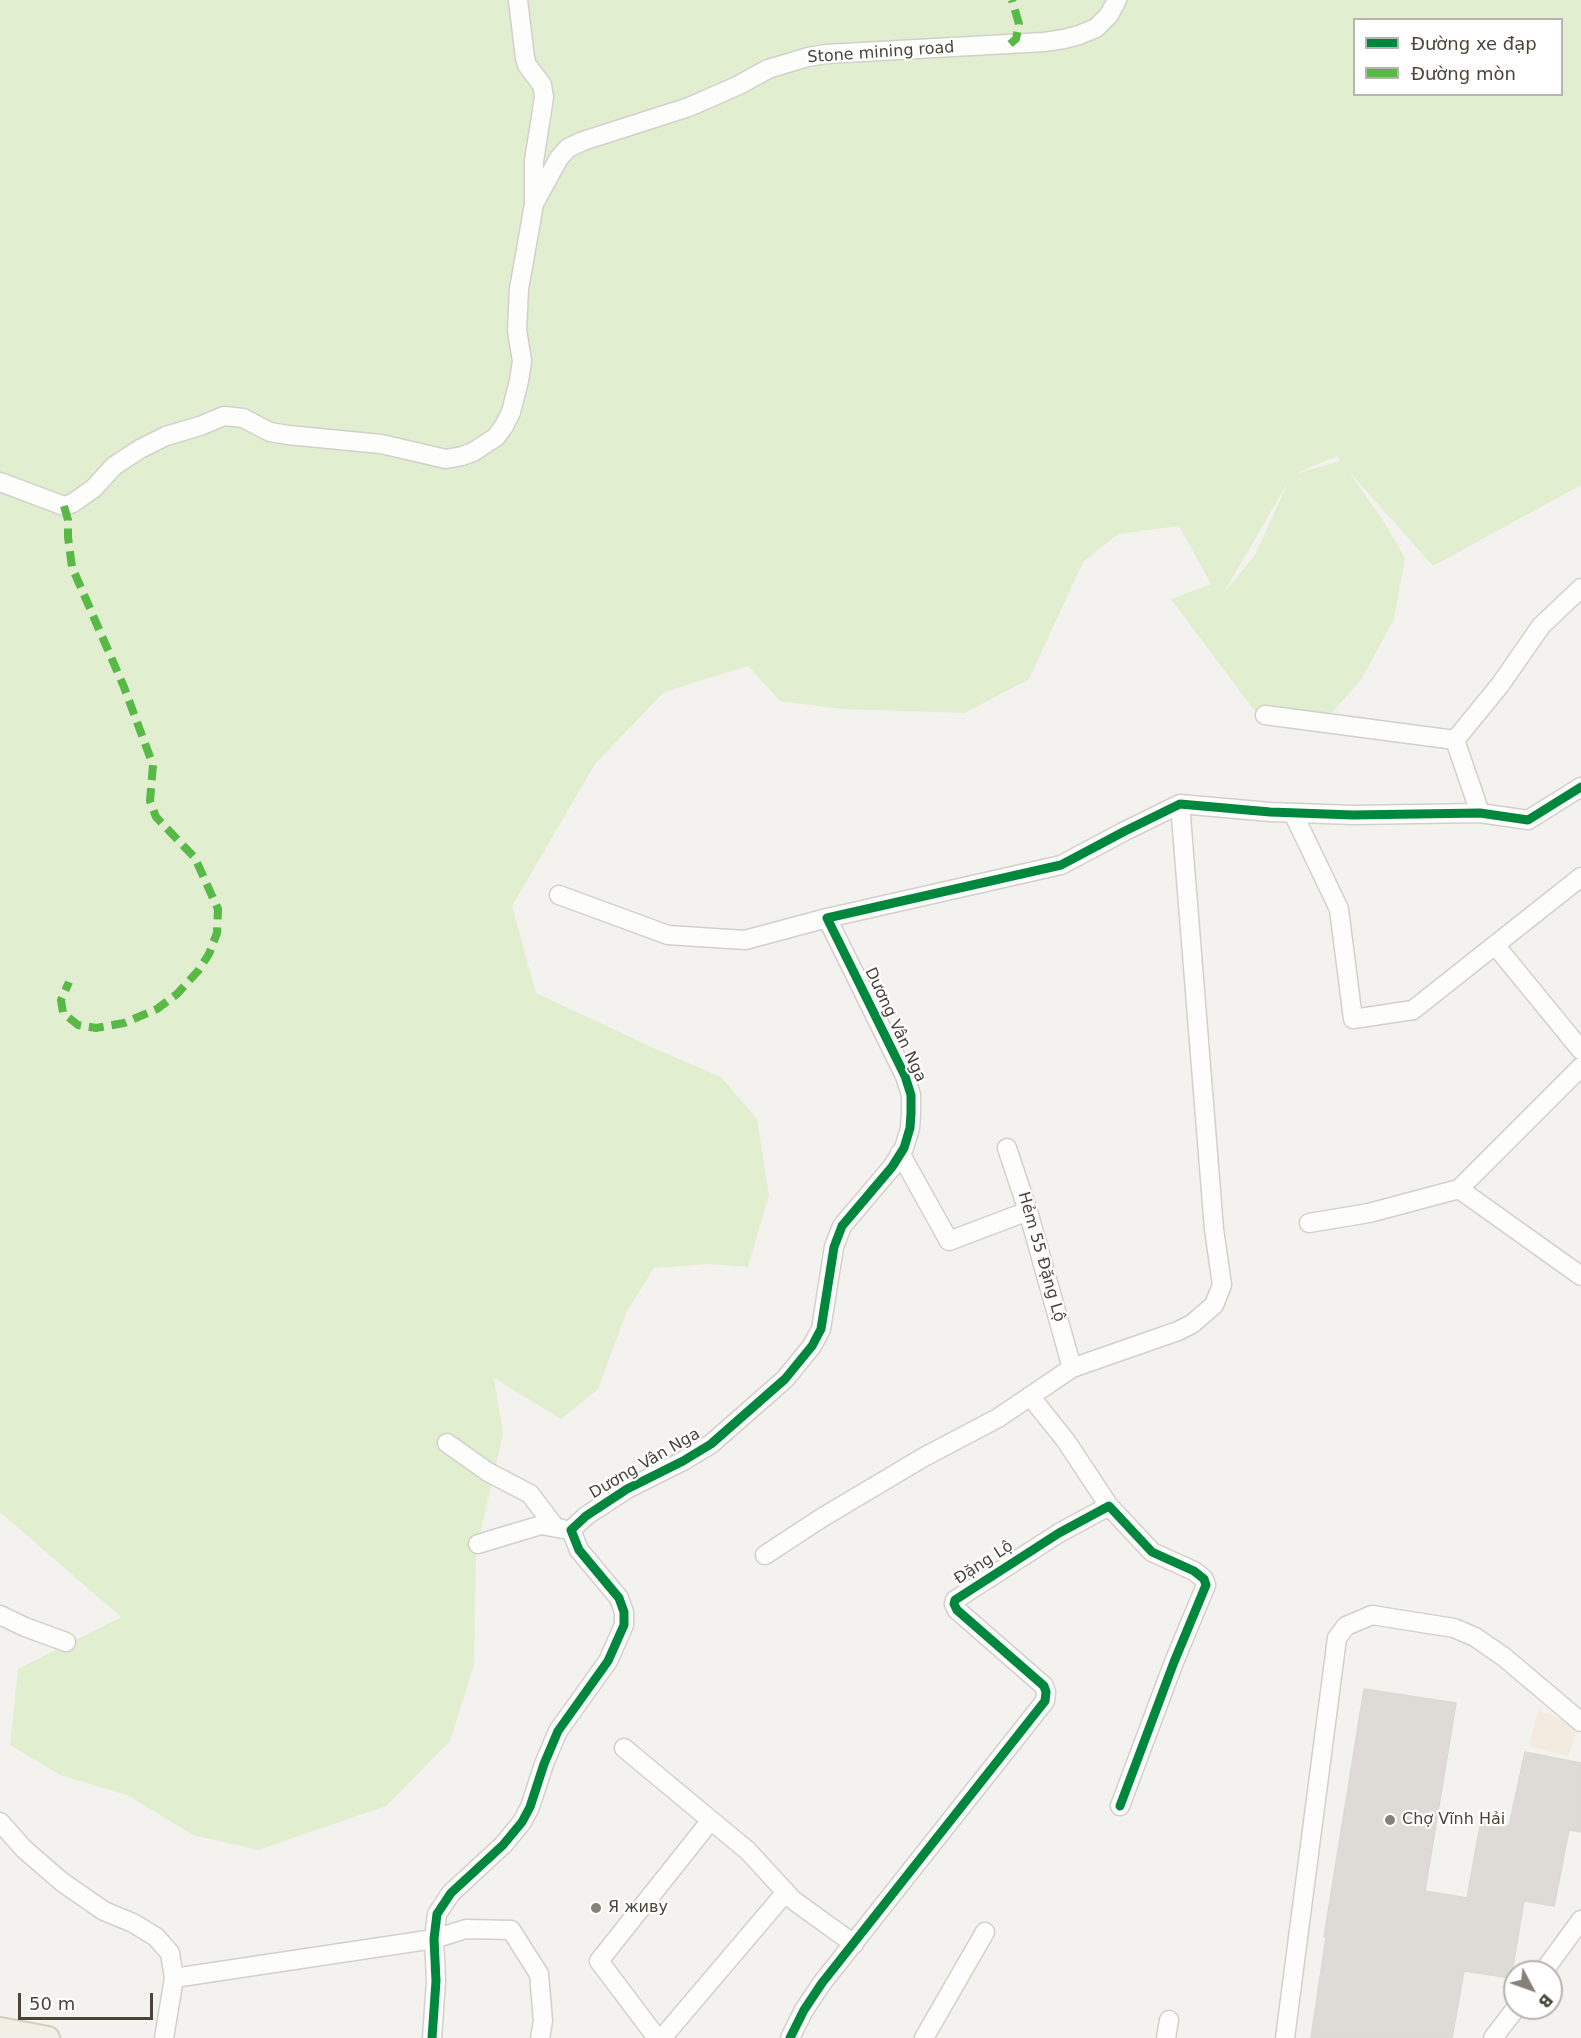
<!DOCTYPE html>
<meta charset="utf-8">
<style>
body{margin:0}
#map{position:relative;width:1581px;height:2038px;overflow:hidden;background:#f4f2ee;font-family:"DejaVu Sans",sans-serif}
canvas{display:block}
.legend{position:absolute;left:1353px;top:18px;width:210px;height:78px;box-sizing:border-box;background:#fff;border:2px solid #b7b4b0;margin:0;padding:8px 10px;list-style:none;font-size:18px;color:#4b4439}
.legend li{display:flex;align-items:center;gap:12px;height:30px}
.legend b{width:30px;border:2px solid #b7b4b0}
.north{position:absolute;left:1503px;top:1960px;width:60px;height:60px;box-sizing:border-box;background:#fff;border:2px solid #b7b4b0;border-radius:50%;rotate:131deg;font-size:16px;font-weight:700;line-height:24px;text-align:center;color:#4b4439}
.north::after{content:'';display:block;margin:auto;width:21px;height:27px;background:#868178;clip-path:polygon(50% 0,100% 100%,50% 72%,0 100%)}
.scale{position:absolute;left:18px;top:1993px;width:135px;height:27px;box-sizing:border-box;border:3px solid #4b4439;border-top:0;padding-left:8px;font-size:18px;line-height:21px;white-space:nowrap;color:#4b4439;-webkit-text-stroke:4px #fff;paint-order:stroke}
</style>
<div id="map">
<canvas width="1581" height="2038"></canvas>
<ul class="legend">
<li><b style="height:8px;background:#00873e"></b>Đường xe đạp</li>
<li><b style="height:8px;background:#58b947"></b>Đường mòn</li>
</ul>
<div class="north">B</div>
<div class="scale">50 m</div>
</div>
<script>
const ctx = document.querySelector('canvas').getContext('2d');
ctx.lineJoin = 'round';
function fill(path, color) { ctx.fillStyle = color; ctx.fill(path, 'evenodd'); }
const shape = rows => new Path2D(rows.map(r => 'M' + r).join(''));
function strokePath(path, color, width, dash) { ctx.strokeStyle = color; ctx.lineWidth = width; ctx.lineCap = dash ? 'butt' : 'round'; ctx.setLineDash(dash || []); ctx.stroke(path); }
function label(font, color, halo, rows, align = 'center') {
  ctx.font = font + ' "DejaVu Sans",sans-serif'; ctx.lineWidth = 4.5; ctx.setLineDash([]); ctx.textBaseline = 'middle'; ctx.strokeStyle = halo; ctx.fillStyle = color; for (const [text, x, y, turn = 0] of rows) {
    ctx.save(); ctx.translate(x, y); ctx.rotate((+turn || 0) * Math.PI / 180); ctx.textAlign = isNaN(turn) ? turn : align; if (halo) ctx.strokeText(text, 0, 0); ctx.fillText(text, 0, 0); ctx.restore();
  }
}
fill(shape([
 [1538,1710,1579,1726,1568,1756,1529,1746]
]), '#f3ebdf');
fill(shape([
 [0,0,1581,0,1581,485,1433,566,1346,468,1384,522,1405,558,1394,619,1361,680,1316,730,1254,710,1171,599,1211,584,1179,526,1118,534,1083,562,1029,679,965,713,842,709,780,701,748,666,664,692,595,764,512,906,536,993,658,1050,721,1077,757,1119,769,1195,748,1267,709,1264,654,1268,626,1313,598,1389,561,1419,494,1378,503,1434,476,1552,474,1665,450,1741,386,1806,258,1850,193,1835,127,1795,60,1775,10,1745,18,1669,121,1617,0,1512],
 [1354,20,1562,20,1562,94,1354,94],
 [1337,456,1340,461,1299,473,1299,472],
 [1288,483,1255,555,1223,594,1287,484]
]), '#e1eecf');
const building = shape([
 [1364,1689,1456,1703,1425,1891,1467,1898,1481,1821,1509,1826,1525,1752,1581,1763,1581,1832,1569,1830,1554,1906,1524,1901,1511,1978,1464,1971,1452,2038,1311,2038,1326,1937,1324,1937,1364,1689]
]);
fill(building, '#dedbd6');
strokePath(building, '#dcd9d4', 1.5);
const minor = shape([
 [535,202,559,158,568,148,583,141,689,107,739,85,768,69,808,57,826,54,1044,42,1064,39,1079,35,1096,28,1109,15,1117,0],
 [0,482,64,506,73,503,94,488,114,466,140,449,166,436,200,426,224,416,243,418,270,432,288,435,381,444,446,459,462,456,473,452,496,437,504,426,511,412,519,381,522,361,517,330,519,289,534,204,534,161,544,97,542,85,527,65,525,58,518,0],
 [1265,715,1455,740,1500,685,1541,626,1581,588],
 [1455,740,1480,813],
 [1293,813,1339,909,1353,1019,1413,1010,1495,945],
 [1581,877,1495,945,1581,1050],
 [559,895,668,935,745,940,827,918,1061,865,1125,831,1180,804,1270,812,1353,815,1480,813,1528,820,1581,787],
 [1581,1067,1459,1189,1581,1276],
 [1007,1148,1028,1211,1072,1368],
 [900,1153,949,1241,1028,1211],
 [1309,1223,1369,1213,1459,1189],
 [1030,1396,1066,1441,1109,1506],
 [447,1443,488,1472,530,1494,555,1527],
 [478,1544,541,1525,563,1529],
 [765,1555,823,1517,924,1457,998,1418,1072,1368,1178,1331,1192,1324,1214,1305,1222,1285,1214,1229,1180,804],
 [0,1615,25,1627,66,1642],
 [624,1748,748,1851,793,1900,854,1944],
 [0,1822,24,1849,62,1882,104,1911,133,1923,156,1937,170,1953,174,1978,164,2038],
 [1543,1972,1581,1920],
 [174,1978,434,1939,466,1929,511,1930,539,1974,543,2021,540,2038],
 [432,2038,436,1981,434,1939,437,1914,451,1893,503,1845,522,1822,530,1807,544,1764,558,1731,608,1661,624,1625,624,1612,619,1598,579,1550,571,1530,586,1516,627,1489,683,1461,711,1444,785,1379,812,1346,821,1329,834,1247,842,1226,892,1167,904,1148,910,1128,911,1113,911,1095,905,1076,827,918],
 [657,2038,599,1961,711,1820],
 [662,2038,786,1892],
 [790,2038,804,2010,822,1983,1045,1701,1046,1692,1044,1686,957,1610,954,1604,955,1600,1059,1533,1109,1506,1152,1552,1194,1571,1204,1579,1206,1585,1174,1662,1120,1806],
 [924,2038,985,1932],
 [1166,2038,1169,2020],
 [1285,2038,1337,1638,1346,1626,1372,1615,1454,1628,1475,1637,1504,1657,1581,1722],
 [1493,2038,1516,2008]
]);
const major = shape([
 [0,2029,48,2038]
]);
strokePath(minor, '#d2d0cb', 21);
strokePath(major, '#d6cebb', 26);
strokePath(minor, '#fdfdfc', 18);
strokePath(major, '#f2efe6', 22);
strokePath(shape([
 [1010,44,1016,39,1019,24,1012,0],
 [64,506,68,520,68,537,72,567,124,687,153,765,150,801,156,817,195,858,218,909,217,933,209,954,198,971,177,994,157,1009,124,1023,96,1028,78,1025,63,1013,61,1000,69,982]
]), '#58b947', 8, [15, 8]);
strokePath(shape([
 [432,2038,436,1981,434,1939,437,1914,451,1893,503,1845,522,1822,530,1807,544,1764,558,1731,608,1661,624,1625,624,1612,619,1598,579,1550,571,1530,586,1516,627,1489,683,1461,711,1444,785,1379,812,1346,821,1329,834,1247,842,1226,892,1167,904,1148,910,1128,911,1113,911,1095,905,1076,827,918,1061,865,1125,831,1180,804,1270,812,1353,815,1480,813,1528,820,1581,787],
 [790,2038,804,2010,822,1983,1045,1701,1046,1692,1044,1686,957,1610,954,1604,955,1600,1059,1533,1109,1506,1152,1552,1194,1571,1204,1579,1206,1585,1174,1662,1120,1806]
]), '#00873e', 9);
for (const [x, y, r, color] of [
 [1390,1820,6,"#868178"],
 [596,1908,6,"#868178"]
]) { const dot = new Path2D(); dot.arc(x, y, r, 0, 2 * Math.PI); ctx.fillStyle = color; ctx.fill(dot); strokePath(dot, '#fff', 2); }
label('16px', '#4b4439', '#fff', [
 ["Stone mining road",881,53,-4],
 ["Dương Vân Nga",895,1025,65],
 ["Hẻm 55 Đặng Lộ",1041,1257,74],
 ["Dương Vân Nga",645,1464,-30],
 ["Đặng Lộ",984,1563,-33]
]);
label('16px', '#4b4439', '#fff', [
 ["Chợ Vĩnh Hải",1402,1820],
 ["Я живу",608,1908]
], 'left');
</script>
